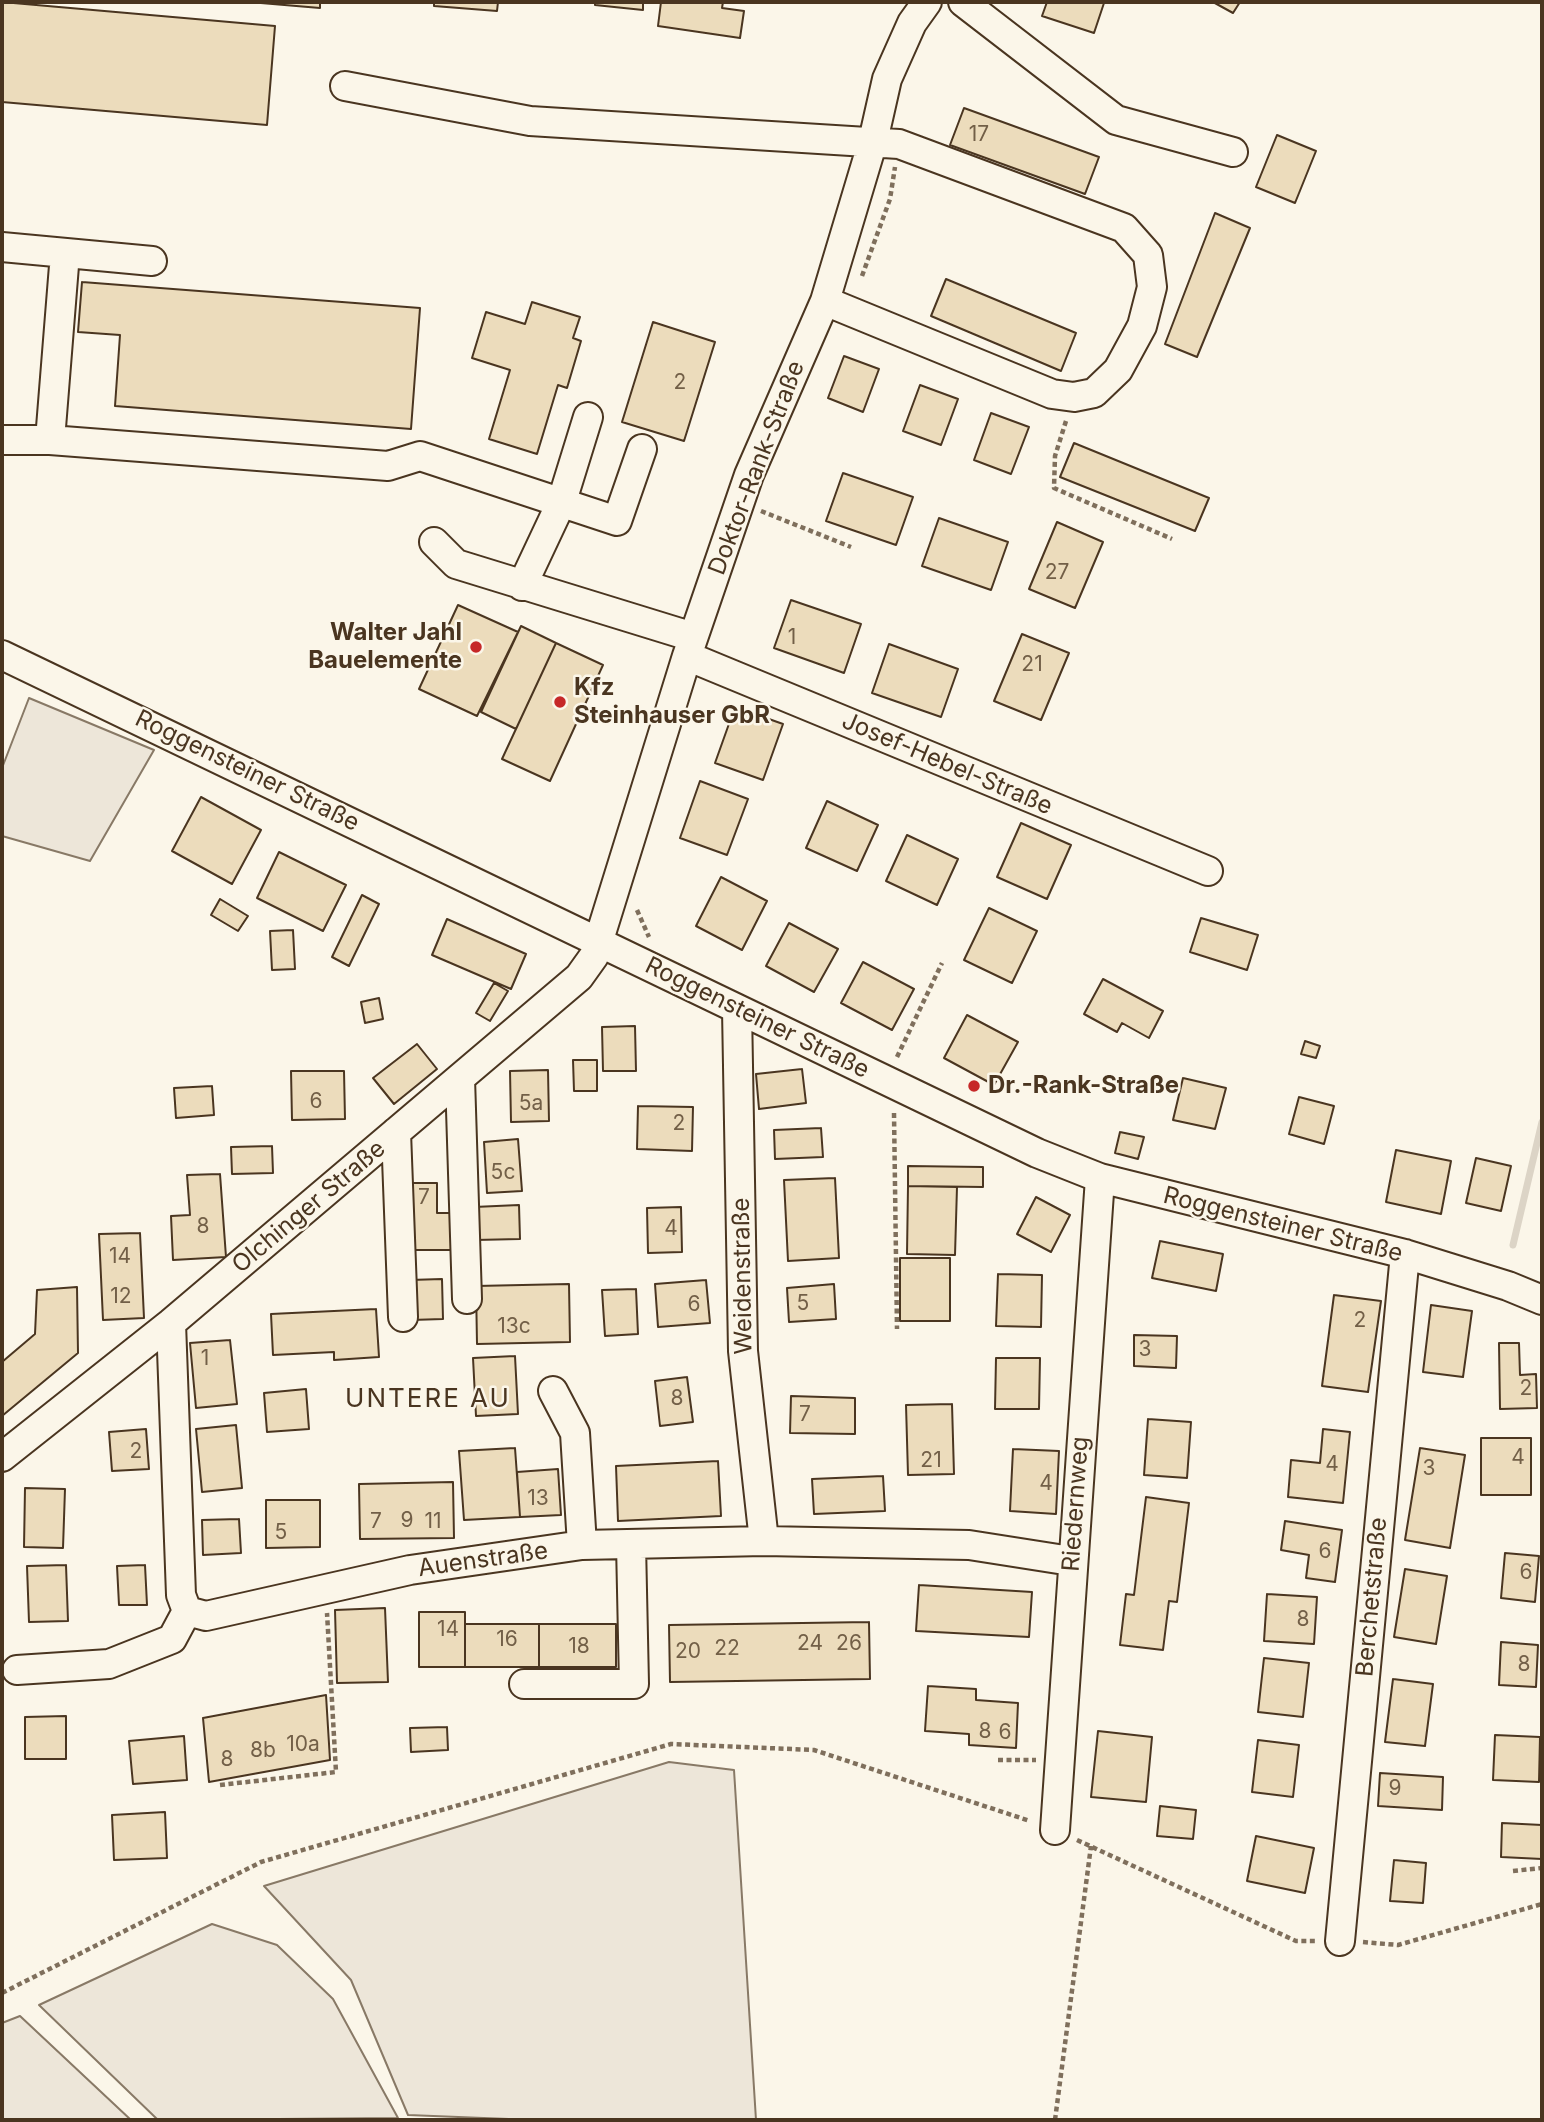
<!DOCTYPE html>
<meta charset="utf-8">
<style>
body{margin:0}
#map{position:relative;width:1544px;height:2122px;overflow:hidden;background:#fbf6e9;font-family:Inter,sans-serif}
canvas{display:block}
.frame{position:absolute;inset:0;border:4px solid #4a3520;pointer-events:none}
</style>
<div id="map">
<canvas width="1544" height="2122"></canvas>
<div class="frame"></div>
</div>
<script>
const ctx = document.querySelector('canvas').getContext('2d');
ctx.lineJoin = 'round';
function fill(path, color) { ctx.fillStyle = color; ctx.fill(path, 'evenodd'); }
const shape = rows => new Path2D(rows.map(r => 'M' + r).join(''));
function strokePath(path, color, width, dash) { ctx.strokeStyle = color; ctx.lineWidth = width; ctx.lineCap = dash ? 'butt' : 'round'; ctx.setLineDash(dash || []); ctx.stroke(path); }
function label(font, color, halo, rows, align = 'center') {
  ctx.font = font + ' Inter,sans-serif'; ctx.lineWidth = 5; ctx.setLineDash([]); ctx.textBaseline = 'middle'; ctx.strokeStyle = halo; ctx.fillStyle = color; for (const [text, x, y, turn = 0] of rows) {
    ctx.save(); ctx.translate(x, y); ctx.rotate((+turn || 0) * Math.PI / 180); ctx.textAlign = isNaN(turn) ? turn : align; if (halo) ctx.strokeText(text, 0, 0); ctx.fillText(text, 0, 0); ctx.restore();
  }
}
const green = shape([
 [29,698,154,750,90,861,2,836,2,768,29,698],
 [669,1762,734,1770,756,2120,534,2120,408,2115,351,1980,264,1886,669,1762],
 [212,1924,277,1945,333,1999,398,2118,158,2120,39,2005,212,1924],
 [20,2016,131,2120,2,2120,2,2023,20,2016]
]);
fill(green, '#ede6d9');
strokePath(green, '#887966', 2);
strokePath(shape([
 [1513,1245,1542,1122]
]), '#dcd4c6', 7);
const building = shape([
 [2,2,275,26,267,125,2,102,2,2],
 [249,2,320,2,320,8,249,2],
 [434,2,498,2,497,11,434,6,434,2],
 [595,2,643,2,643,10,595,5,595,2],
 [661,2,723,2,722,8,744,11,740,38,658,26,661,2],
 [1047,2,1100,2,1104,3,1094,33,1042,16,1047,2],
 [1213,2,1240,2,1233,13,1213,2],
 [964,108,1099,157,1085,194,950,145,964,108],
 [1277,135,1316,151,1295,203,1256,187,1277,135],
 [1215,213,1250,228,1197,357,1165,344,1215,213],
 [946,279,1076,333,1061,371,931,316,946,279],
 [82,282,420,308,411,429,115,406,120,335,78,332,82,282],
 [532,302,580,317,573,338,581,341,567,388,558,385,537,454,489,439,510,370,472,358,486,312,525,324,532,302],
 [653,322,715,342,684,441,622,422,653,322],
 [844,356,879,369,863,412,828,398,844,356],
 [920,385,958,399,941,445,903,431,920,385],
 [991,413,1029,427,1011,474,974,460,991,413],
 [1074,443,1209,498,1195,531,1060,477,1074,443],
 [843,473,913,497,896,545,826,521,843,473],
 [939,518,1008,542,991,590,922,566,939,518],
 [1057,522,1103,542,1075,608,1029,589,1057,522],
 [791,600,861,624,844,673,774,648,791,600],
 [458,605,518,632,477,716,419,689,458,605],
 [521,626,556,643,516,729,481,712,521,626],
 [1022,634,1069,653,1041,720,994,701,1022,634],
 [556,643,603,665,550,781,502,759,556,643],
 [889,644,958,669,941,717,872,693,889,644],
 [735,707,783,724,763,780,715,763,735,707],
 [700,781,748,799,727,855,680,838,700,781],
 [201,797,261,830,232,884,172,851,201,797],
 [827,801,878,825,857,871,806,848,827,801],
 [1021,823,1071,845,1047,899,997,877,1021,823],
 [907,835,958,859,937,905,886,881,907,835],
 [279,852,346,885,323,931,257,898,279,852],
 [721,877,767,901,742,950,696,926,721,877],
 [362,895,379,904,349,966,332,957,362,895],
 [220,899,248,916,238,931,211,915,220,899],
 [989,908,1037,931,1012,983,964,960,989,908],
 [1201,918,1258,935,1247,970,1190,952,1201,918],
 [447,919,526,954,511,989,432,955,447,919],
 [789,923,838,949,814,992,766,966,789,923],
 [293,930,295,969,272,970,270,931,293,930],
 [863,962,914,989,892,1030,841,1003,863,962],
 [1103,979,1163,1011,1149,1038,1122,1023,1117,1032,1084,1014,1103,979],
 [494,983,508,991,490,1021,476,1013,494,983],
 [379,998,383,1019,365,1023,361,1002,379,998],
 [967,1015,1018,1042,994,1085,944,1058,967,1015],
 [635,1026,636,1071,603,1071,602,1027,635,1026],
 [1305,1041,1320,1046,1316,1058,1301,1054,1305,1041],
 [417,1044,437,1069,394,1104,373,1078,417,1044],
 [573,1060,597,1060,597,1091,574,1091,573,1060],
 [802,1069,806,1103,759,1109,756,1074,802,1069],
 [548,1070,549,1121,511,1122,510,1071,548,1070],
 [291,1071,344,1071,345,1119,292,1120,291,1071],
 [1183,1078,1226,1088,1215,1129,1173,1120,1183,1078],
 [212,1086,214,1115,176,1118,174,1088,212,1086],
 [1299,1097,1334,1106,1324,1144,1289,1134,1299,1097],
 [638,1106,693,1107,692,1151,637,1149,638,1106],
 [821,1128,823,1157,775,1159,774,1130,821,1128],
 [1120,1132,1144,1137,1138,1159,1115,1153,1120,1132],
 [518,1139,522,1191,487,1193,484,1142,518,1139],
 [272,1146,273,1173,232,1174,231,1147,272,1146],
 [1396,1150,1451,1161,1441,1214,1386,1202,1396,1150],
 [1476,1158,1511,1166,1501,1211,1466,1203,1476,1158],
 [908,1166,983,1167,983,1187,908,1186,908,1166],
 [220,1174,226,1257,173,1260,171,1216,190,1215,187,1175,220,1174],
 [835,1178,839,1258,788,1261,784,1180,835,1178],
 [411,1183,437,1183,437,1213,454,1213,453,1250,411,1250,411,1183],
 [908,1186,957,1187,955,1255,907,1254,908,1186],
 [1036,1197,1070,1215,1051,1252,1017,1234,1036,1197],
 [519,1205,520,1239,475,1240,474,1207,519,1205],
 [681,1207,682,1252,648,1253,647,1208,681,1207],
 [140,1233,144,1318,103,1320,99,1234,140,1233],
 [1160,1241,1223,1254,1216,1291,1152,1278,1160,1241],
 [900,1258,950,1258,950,1321,900,1321,900,1258],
 [998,1274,1042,1275,1041,1327,996,1326,998,1274],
 [442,1279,443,1319,411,1320,410,1280,442,1279],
 [706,1280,710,1323,658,1327,655,1284,706,1280],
 [569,1284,570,1342,477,1344,476,1286,569,1284],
 [834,1284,836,1319,789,1322,787,1288,834,1284],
 [77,1287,78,1353,2,1416,2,1362,35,1334,37,1290,77,1287],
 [636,1289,638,1334,605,1336,602,1290,636,1289],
 [1334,1295,1381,1301,1368,1392,1322,1386,1334,1295],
 [1431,1305,1472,1311,1463,1377,1423,1372,1431,1305],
 [376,1309,379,1357,334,1360,334,1352,273,1355,271,1314,376,1309],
 [1134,1335,1177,1336,1176,1368,1134,1366,1134,1335],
 [230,1340,237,1404,196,1408,190,1343,230,1340],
 [1499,1343,1519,1343,1520,1375,1536,1374,1537,1408,1500,1409,1499,1343],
 [515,1356,518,1414,476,1416,473,1358,515,1356],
 [996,1358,1040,1358,1039,1409,995,1409,996,1358],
 [687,1377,693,1422,660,1426,655,1381,687,1377],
 [306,1389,309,1429,267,1432,264,1393,306,1389],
 [791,1396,855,1398,855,1434,790,1433,791,1396],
 [952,1404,954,1474,908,1475,906,1405,952,1404],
 [1148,1419,1191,1422,1187,1478,1144,1475,1148,1419],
 [236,1425,242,1488,202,1492,196,1429,236,1425],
 [146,1429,149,1469,112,1471,109,1432,146,1429],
 [1323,1429,1350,1432,1343,1503,1288,1497,1291,1460,1320,1463,1323,1429],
 [1481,1438,1531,1438,1531,1495,1481,1495,1481,1438],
 [515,1448,520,1517,464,1520,459,1451,515,1448],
 [1420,1448,1465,1455,1450,1548,1405,1540,1420,1448],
 [1013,1449,1059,1451,1056,1514,1010,1511,1013,1449],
 [718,1461,721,1516,618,1521,616,1466,718,1461],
 [558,1469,561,1515,520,1517,517,1472,558,1469],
 [883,1476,885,1511,814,1514,812,1479,883,1476],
 [453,1482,454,1538,360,1539,359,1484,453,1482],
 [25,1488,65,1489,63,1548,24,1547,25,1488],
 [1146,1497,1189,1503,1177,1602,1169,1601,1163,1650,1120,1645,1126,1594,1134,1595,1146,1497],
 [266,1500,320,1500,320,1547,266,1548,266,1500],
 [239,1519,241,1553,203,1555,202,1520,239,1519],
 [1285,1521,1342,1530,1335,1582,1306,1578,1309,1555,1281,1550,1285,1521],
 [1505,1553,1539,1556,1535,1602,1501,1598,1505,1553],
 [66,1565,68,1621,29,1622,27,1566,66,1565],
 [145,1565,147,1605,119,1605,117,1566,145,1565],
 [1405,1569,1447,1576,1436,1644,1394,1637,1405,1569],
 [919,1585,1032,1592,1029,1637,916,1631,919,1585],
 [1267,1594,1317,1597,1314,1644,1264,1641,1267,1594],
 [385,1608,388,1682,337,1683,335,1610,385,1608],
 [419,1612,465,1612,465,1667,419,1667,419,1612],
 [869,1622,870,1679,670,1682,669,1625,869,1622],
 [465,1624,539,1624,539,1667,465,1667,465,1624],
 [539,1624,616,1624,616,1667,539,1667,539,1624],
 [1501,1642,1538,1645,1536,1687,1499,1685,1501,1642],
 [1264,1658,1309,1663,1303,1717,1258,1712,1264,1658],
 [1393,1679,1433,1684,1425,1746,1385,1742,1393,1679],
 [928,1686,976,1689,976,1700,1018,1703,1016,1748,969,1745,969,1734,925,1731,928,1686],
 [326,1695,330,1760,209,1782,203,1718,326,1695],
 [66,1716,66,1759,25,1759,25,1717,66,1716],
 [447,1727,448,1750,411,1752,410,1728,447,1727],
 [1098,1731,1152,1737,1146,1802,1091,1797,1098,1731],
 [1495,1735,1540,1737,1539,1782,1493,1780,1495,1735],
 [184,1736,187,1780,133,1784,129,1741,184,1736],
 [1258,1740,1299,1745,1293,1797,1252,1792,1258,1740],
 [1380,1773,1443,1777,1442,1810,1378,1806,1380,1773],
 [1160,1806,1196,1810,1193,1839,1157,1836,1160,1806],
 [165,1812,167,1858,114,1860,112,1815,165,1812],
 [1502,1823,1542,1825,1542,1859,1501,1857,1502,1823],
 [1256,1836,1314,1848,1305,1893,1247,1881,1256,1836],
 [1394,1860,1426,1863,1423,1903,1390,1901,1394,1860]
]);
fill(building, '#ecdcbc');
strokePath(building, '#4a3520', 2);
const minor = shape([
 [963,2,1116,120,1233,152],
 [345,86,530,121,899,144,1124,228,1148,255,1152,287,1142,326,1118,370,1094,393,1074,397,1052,394,825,301],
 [2,247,152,261],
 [2,440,50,440,388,466,420,456,617,521,642,449],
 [50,440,65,253],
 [434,542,456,564,693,637],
 [522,586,562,501,588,417],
 [2,655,1037,1153,1100,1178,1405,1254,1508,1286,1542,1300],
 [687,656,1208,871],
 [737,1009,743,1351,764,1541],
 [460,1078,467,1299],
 [396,1132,403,1317],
 [171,1323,181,1595,187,1611,206,1616,410,1570,582,1545,764,1541,969,1545,1071,1561],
 [553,1391,575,1433,582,1545],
 [2,1457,171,1323,579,977,594,956,687,656,749,475,825,301,873,141,887,79,912,23,927,2],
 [17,1670,109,1664,172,1639,187,1611],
 [524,1684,634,1684,631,1544],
 [1055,1830,1100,1178],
 [1340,1941,1405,1254]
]);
strokePath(minor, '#4a3520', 32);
strokePath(shape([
 [862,276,890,199,895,167],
 [1066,421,1055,456,1054,488,1172,539],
 [761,511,851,547],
 [637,910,649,937],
 [897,1057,942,963],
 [894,1113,897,1329],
 [998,1760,1036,1760],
 [220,1785,336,1772,327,1613],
 [1077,1840,1296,1941,1316,1941],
 [1513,1871,1542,1868],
 [1363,1942,1398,1945,1542,1904],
 [2,1993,261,1862,671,1744,814,1750,1030,1821],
 [1055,2120,1091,1846]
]), '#7f6f5c', 4.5, [5, 3.5]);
strokePath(minor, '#fbf6e9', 28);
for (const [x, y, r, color] of [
 [476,647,7,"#c62828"],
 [560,702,7,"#c62828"],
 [974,1086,7,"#c62828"]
]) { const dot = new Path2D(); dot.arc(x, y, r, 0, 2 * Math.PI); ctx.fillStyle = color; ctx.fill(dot); strokePath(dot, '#fbf6e9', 2.5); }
label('21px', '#725f47', null, [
 ["17",979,135],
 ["2",680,383],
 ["27",1057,573],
 ["1",792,638],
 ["21",1032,665],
 ["6",316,1102],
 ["5a",531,1104],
 ["2",679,1124],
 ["5c",503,1173],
 ["7",424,1198],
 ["8",203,1227],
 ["4",671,1229],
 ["14",120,1257],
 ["12",121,1297],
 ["5",803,1304],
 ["6",694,1305],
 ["2",1360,1321],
 ["13c",514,1327],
 ["3",1145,1350],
 ["1",205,1359],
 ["2",1526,1389],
 ["8",677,1399],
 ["7",805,1415],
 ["2",136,1452],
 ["4",1518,1458],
 ["21",931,1461],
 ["4",1332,1465],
 ["3",1429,1469],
 ["4",1046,1484],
 ["13",538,1499],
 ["9",407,1521],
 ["7",376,1522],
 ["11",433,1522],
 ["5",281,1533],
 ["6",1325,1552],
 ["6",1526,1573],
 ["8",1303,1620],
 ["14",448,1630],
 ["16",507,1640],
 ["24",810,1644],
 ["26",849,1644],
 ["18",579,1647],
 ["22",727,1649],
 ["20",688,1652],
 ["8",1524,1665],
 ["8",985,1732],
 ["6",1005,1733],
 ["10a",303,1745],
 ["8b",263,1751],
 ["8",227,1760],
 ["9",1395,1789]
]);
label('24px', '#4a3520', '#fbf6e9', [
 ["Doktor-Rank-Straße",757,468,-69],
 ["Josef-Hebel-Straße",947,764,23],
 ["Roggensteiner Straße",247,771,26],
 ["Roggensteiner Straße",757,1018,26],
 ["Olchinger Straße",309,1207,-40],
 ["Roggensteiner Straße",1283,1225,14],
 ["Weidenstraße",743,1276,-91],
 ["Riedernweg",1076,1504,-86],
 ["Auenstraße",483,1560,-8],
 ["Berchetstraße",1372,1597,-85]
]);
label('bold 24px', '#4a3520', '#fbf6e9', [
 ["Walter Jahl",462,633,"right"],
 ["Bauelemente",462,661,"right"],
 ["Kfz",574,688],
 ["Steinhauser GbR",574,716],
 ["Dr.-Rank-Straße",988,1086]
], 'left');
ctx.letterSpacing = '2px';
label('26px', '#4a3520', '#fbf6e9', [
 ["UNTERE AU",428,1399]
]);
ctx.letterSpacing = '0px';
</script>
